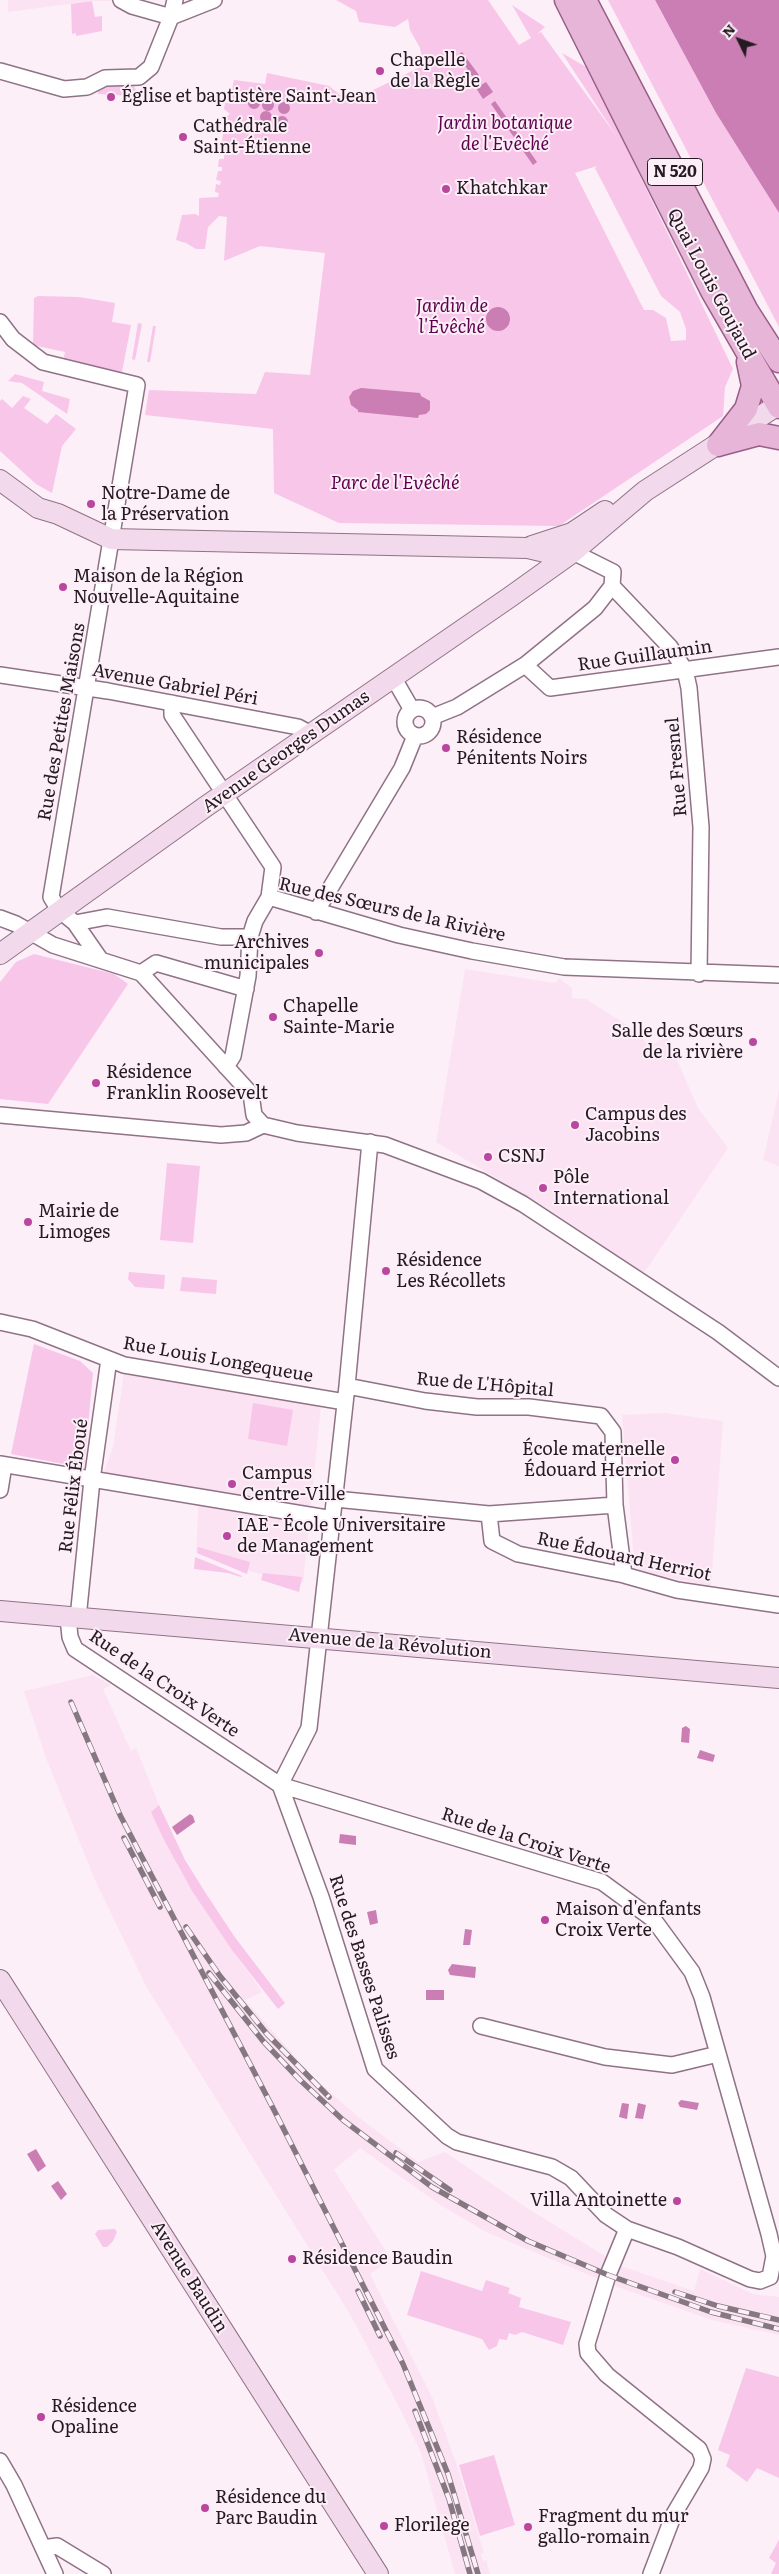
<!DOCTYPE html>
<meta charset="utf-8">
<style>
body{margin:0}
#map{position:relative;width:779px;height:2574px;overflow:hidden;background:#fceff8;font-family:Literata,serif}
canvas{display:block}
.north{position:absolute;left:714px;top:15px;width:50px;height:50px;-webkit-text-stroke:4px #fceff8;paint-order:stroke;rotate:312deg;font-size:14px;font-weight:700;line-height:20px;text-align:center;color:#261a22}
.north::after{content:'';display:block;margin:auto;width:18px;height:22px;background:#261a22;clip-path:polygon(50% 0,100% 100%,50% 72%,0 100%)}
</style>
<div id="map">
<canvas width="779" height="2574"></canvas>
<div class="north">N</div>
</div>
<script>
const ctx = document.querySelector('canvas').getContext('2d');
ctx.lineJoin = 'round';
function fill(path, color) { ctx.fillStyle = color; ctx.fill(path, 'evenodd'); }
const shape = rows => new Path2D(rows.map(r => 'M' + r).join(''));
function strokePath(path, color, width, dash) { ctx.strokeStyle = color; ctx.lineWidth = width; ctx.lineCap = dash ? 'butt' : 'round'; ctx.setLineDash(dash || []); ctx.stroke(path); }
function label(font, color, halo, rows, align = 'center') {
  ctx.font = font + ' Literata,serif'; ctx.lineWidth = 4; ctx.setLineDash([]); ctx.textBaseline = 'middle'; ctx.strokeStyle = halo; ctx.fillStyle = color; for (const [text, x, y, turn = 0] of rows) {
    ctx.save(); ctx.translate(x, y); ctx.rotate((+turn || 0) * Math.PI / 180); ctx.textAlign = isNaN(turn) ? turn : align; if (halo) ctx.strokeText(text, 0, 0); ctx.fillText(text, 0, 0); ctx.restore();
  }
}
fill(shape([
 [8,0,114,0,114,1,92,1,8,12],
 [465,969,555,983,559,978,572,988,572,998,586,999,641,1034,648,1047,667,1037,698,1108,728,1148,644,1273,550,1210,436,1142],
 [779,1090,779,1166,763,1160],
 [124,1373,321,1405,303,1583,256,1573,196,1552,199,1493,102,1476,113,1447],
 [665,1413,723,1421,711,1586,641,1572,634,1559,622,1415],
 [93,1675,111,1685,103,1689,131,1751,136,1748,159,1805,152,1812,164,1840,192,1891,262,1992,245,2000,313,2077,357,2116,418,2162,445,2152,527,2208,621,2266,694,2291,700,2269,753,2294,779,2297,779,2335,712,2320,618,2287,486,2232,439,2204,360,2148,334,2170,391,2259,370,2274,432,2397,457,2465,484,2553,481,2554,483,2561,486,2560,490,2574,455,2574,421,2453,401,2411,351,2316,317,2261,147,1988,94,1878,45,1755,24,1691]
]), '#fbe3f3');
fill(shape([
 [336,0,488,0,519,45,531,38,512,5,545,27,537,34,541,32,617,137,562,53,588,68,733,369,725,387,723,416,559,526,339,523,274,493,273,429,145,415,149,390,256,394,265,372,310,375,325,253,260,246,224,261,227,217,219,216,208,227,205,249,196,249,186,243,176,240,182,215,195,214,199,216,199,198,218,197,219,193,215,192,216,184,220,185,221,181,216,180,218,171,222,171,222,167,218,167,219,159,224,159,224,154,220,154,221,145,225,145,226,142,222,141,223,134,227,131,228,128,225,128,227,116,230,114,224,109,225,103,229,103,226,95,231,94,234,80,265,84,267,73,329,86,349,102,420,67,423,62,420,48,410,30,408,19,395,27,359,22,356,11],
 [597,166,595,168,661,296,680,312,686,329,686,340,671,341,666,318,653,310,644,310,575,173],
 [608,0,655,0,716,113,779,213,779,327],
 [92,1,95,17,102,16,102,31,76,36,76,33,72,34,71,4],
 [133,84,136,90,133,96,98,94,98,89,107,85],
 [38,296,79,297,115,303,112,322,131,325,121,377,63,362,65,352,33,345,34,298],
 [138,323,142,324,135,360,132,359],
 [153,326,156,326,150,362,147,362],
 [15,374,44,382,42,391,70,399,67,414,22,383,8,381],
 [23,396,31,399,24,408,47,424,56,414,76,429,62,446,52,493,36,484,0,451,0,401,2,399,12,408],
 [34,954,114,974,128,984,48,1104,0,1099,0,982,16,962],
 [167,1163,200,1166,193,1243,160,1240],
 [129,1272,165,1275,164,1289,135,1287,128,1279],
 [182,1277,217,1280,216,1294,180,1291],
 [34,1344,80,1361,93,1373,84,1468,11,1454],
 [253,1403,293,1410,287,1446,248,1439],
 [198,1547,250,1562,247,1574,197,1553],
 [195,1557,242,1576,241,1577,228,1573,194,1569],
 [263,1573,302,1577,299,1592,261,1580],
 [159,1805,185,1860,205,1892,234,1936,285,2003,278,2009,232,1950,192,1891,164,1840,151,1812],
 [115,2229,117,2232,113,2241,107,2247,103,2247,95,2234,98,2230],
 [421,2271,482,2291,486,2280,510,2288,508,2293,521,2298,519,2307,571,2322,563,2345,522,2332,515,2335,509,2333,507,2340,499,2339,497,2346,489,2350,482,2339,407,2315],
 [746,2368,779,2377,779,2478,757,2468,747,2482,726,2466,730,2455,718,2450],
 [494,2455,515,2525,480,2536,459,2465],
 [779,2540,779,2574,771,2574,776,2563,769,2558]
]), '#f8c6e9');
fill(shape([
 [655,0,779,0,779,213,716,113],
 [462,52,479,75,474,79,458,55],
 [486,82,493,92,483,99,476,88],
 '248 103a6 6 0 1 1 12 0a6 6 0 1 1-12 0Z',
 '262 105a6 6 0 1 1 12 0a6 6 0 1 1-12 0Z',
 [495,101,507,118,503,121,491,104],
 '278 108a6 6 0 1 1 12 0a6 6 0 1 1-12 0Z',
 '260 117a6 6 0 1 1 12 0a6 6 0 1 1-12 0Z',
 '276 122a6 6 0 1 1 12 0a6 6 0 1 1-12 0Z',
 [510,123,522,140,518,143,506,126],
 [525,145,537,162,533,165,521,148],
 '486 319a12 12 0 1 1 24 0a12 12 0 1 1-24 0Z',
 [361,388,420,393,421,396,430,401,430,410,426,414,419,415,418,418,358,412,358,410,351,405,349,397,353,391],
 [686,1726,690,1729,689,1743,681,1742,682,1728],
 [700,1750,715,1755,713,1762,697,1758],
 [190,1814,193,1816,195,1822,177,1835,172,1827],
 [340,1834,356,1836,356,1845,339,1843],
 [376,1910,378,1923,370,1925,367,1912],
 [465,1929,472,1930,470,1945,463,1945],
 [452,1964,476,1967,475,1978,450,1975,448,1970],
 [426,1990,444,1990,444,2000,426,2000],
 [681,2100,699,2103,697,2110,680,2107,678,2103],
 [622,2103,629,2104,627,2119,619,2117],
 [638,2103,646,2105,643,2119,635,2118],
 [36,2149,46,2166,38,2172,27,2154],
 [58,2181,67,2194,61,2200,51,2186]
]), '#ca7eb4');
const minor = shape([
 [121,0,132,6,171,17,214,0],
 [0,71,64,89,87,87,105,78,139,77,151,67,171,17,175,0],
 [0,322,13,339,43,362,137,385,51,897,59,910,75,923,100,959],
 [612,586,670,647,685,670,689,688,701,827,699,974],
 [525,665,550,688,779,657],
 [0,675,108,691,298,727,311,734],
 [393,677,412,710],
 [172,703,172,715,273,867,269,897],
 '405 722a14 14 0 1 1 28 0a14 14 0 1 1-28 0Z',
 [432,717,457,707,525,665,595,608,612,586,613,572,573,552],
 [316,912,402,768,415,736],
 [0,918,16,924,53,945,141,973,251,1094,254,1115,263,1125],
 [75,923,107,917,221,937,250,937],
 [141,973,156,963,246,989],
 [226,1067,233,1056,248,976,250,937,255,921,269,897,399,935,472,951,564,967,779,975],
 [0,1115,221,1135,246,1133,263,1125],
 [263,1125,297,1133,385,1145,481,1181,523,1204,718,1332,779,1378],
 [0,1322,32,1329,124,1365,345,1402],
 [347,1386,425,1401,477,1407,529,1407,601,1416,613,1432,615,1505,624,1575],
 [0,1464,333,1519],
 [0,1490,4,1465],
 [335,1499,489,1514,615,1505],
 [489,1514,492,1541,518,1554,624,1575,677,1590,779,1605],
 [68,1617,70,1637,75,1649,280,1785,602,1882,654,1920,692,1972,702,1997,769,2234,774,2256,770,2277,760,2281,750,2279,678,2247,627,2229,606,2215,571,2178,552,2167,457,2142,447,2136,375,2069,321,1897,280,1785],
 [78,1618,92,1480,109,1359],
 [280,1785,309,1728,347,1386,370,1142],
 [481,2026,605,2057,672,2065,718,2054],
 [627,2229,608,2275,587,2344,588,2353,607,2375,699,2449,703,2459,701,2468,674,2514,651,2574],
 [0,2461,14,2485,55,2574],
 [43,2548,57,2546,103,2574]
]);
const secondary = shape([
 [0,480,38,508,58,514,111,539,528,548,549,553,573,552],
 [532,546,572,533,605,511],
 [0,954,205,807,510,597,573,552,645,491,778,405],
 [0,1611,779,1678],
 [0,1980,378,2574]
]);
const primary = shape([
 [566,0,712,291,779,407],
 [585,0,747,311,779,361],
 [718,445,746,409,753,386,748,362],
 [718,445,759,434,779,438]
]);
strokePath(minor, '#8f7286', 18);
strokePath(secondary, '#8f7286', 22);
strokePath(primary, '#985e87', 25);
strokePath(minor, '#fff', 15);
strokePath(secondary, '#f2daec', 20);
strokePath(primary, '#e6b5d8', 22);
const rail = shape([
 [71,1702,120,1815,274,2110,403,2364,448,2474,478,2574],
 [124,1838,160,1907],
 [186,1927,220,1976,267,2034,329,2097],
 [209,1973,263,2041,300,2080,343,2120,432,2187,528,2241,608,2275,711,2312,779,2329],
 [396,2153,450,2190],
 [358,2291,380,2336],
 [675,2292,718,2306,779,2320],
 [415,2411,449,2499,470,2574]
]);
strokePath(rail, '#857881', 5.5);
strokePath(rail, '#fceff8', 4, [11]);
for (const [x, y, r, color] of [
 [380,71,5,"#ba469f"],
 [111,97,5,"#ba469f"],
 [183,137,5,"#ba469f"],
 [446,189,5,"#ba469f"],
 [91,504,5,"#ba469f"],
 [63,587,5,"#ba469f"],
 [446,748,5,"#ba469f"],
 [319,953,5,"#ba469f"],
 [273,1017,5,"#ba469f"],
 [753,1042,5,"#ba469f"],
 [96,1083,5,"#ba469f"],
 [575,1125,5,"#ba469f"],
 [488,1157,5,"#ba469f"],
 [543,1188,5,"#ba469f"],
 [28,1222,5,"#ba469f"],
 [386,1271,5,"#ba469f"],
 [675,1460,5,"#ba469f"],
 [232,1484,5,"#ba469f"],
 [227,1536,5,"#ba469f"],
 [545,1920,5,"#ba469f"],
 [677,2201,5,"#ba469f"],
 [292,2259,5,"#ba469f"],
 [41,2417,5,"#ba469f"],
 [205,2508,5,"#ba469f"],
 [384,2526,5,"#ba469f"],
 [528,2527,5,"#ba469f"]
]) { const dot = new Path2D(); dot.arc(x, y, r, 0, 2 * Math.PI); ctx.fillStyle = color; ctx.fill(dot); strokePath(dot, '#fceff8', 2); }
for (const [x, y, w] of [
 [675,172,55]
]) { const box = new Path2D(); box.roundRect(x - w / 2, y - 13.5, w, 27, 4); ctx.fillStyle = '#fceff8'; ctx.fill(box); strokePath(box, '#261a22', 1); }
label('bold 16px', '#261a22', null, [
 ["N 520",675,172]
]);
label('18px', '#261a22', '#fceff8', [
 ["Chapelle",390,61],
 ["de la Règle",390,82],
 ["Église et baptistère Saint-Jean",121,97],
 ["Cathédrale",193,127],
 ["Saint-Étienne",193,148],
 ["Khatchkar",456,189],
 ["Notre-Dame de",101,494],
 ["la Préservation",101,515],
 ["Maison de la Région",73,577],
 ["Nouvelle-Aquitaine",73,598],
 ["Résidence",456,738],
 ["Pénitents Noirs",456,759],
 ["Archives",309,943,"right"],
 ["municipales",309,964,"right"],
 ["Chapelle",283,1007],
 ["Sainte-Marie",283,1028],
 ["Salle des Sœurs",743,1032,"right"],
 ["de la rivière",743,1053,"right"],
 ["Résidence",106,1073],
 ["Franklin Roosevelt",106,1094],
 ["Campus des",585,1115],
 ["Jacobins",585,1136],
 ["CSNJ",498,1157],
 ["Pôle",553,1178],
 ["International",553,1199],
 ["Mairie de",38,1212],
 ["Limoges",38,1233],
 ["Résidence",396,1261],
 ["Les Récollets",396,1282],
 ["École maternelle",665,1450,"right"],
 ["Édouard Herriot",665,1471,"right"],
 ["Campus",242,1474],
 ["Centre-Ville",242,1495],
 ["IAE - École Universitaire",237,1526],
 ["de Management",237,1547],
 ["Maison d'enfants",555,1910],
 ["Croix Verte",555,1931],
 ["Villa Antoinette",667,2201,"right"],
 ["Résidence Baudin",302,2259],
 ["Résidence",51,2407],
 ["Opaline",51,2428],
 ["Résidence du",215,2498],
 ["Parc Baudin",215,2519],
 ["Fragment du mur",538,2517],
 ["gallo-romain",538,2538],
 ["Florilège",394,2526]
], 'left');
label('italic 18px', '#5f004e', '#fceff8', [
 ["Jardin botanique",505,124],
 ["de l'Evêché",505,145],
 ["Jardin de",452,307],
 ["l'Évêché",452,328],
 ["Parc de l'Evêché",395,484]
]);
label('18px', '#261a22', '#fceff8', [
 ["Quai Louis Goujaud",711,284,62],
 ["Rue Guillaumin",645,656,-8],
 ["Avenue Gabriel Péri",175,685,10],
 ["Rue des Petites Maisons",62,722,-80],
 ["Avenue Georges Dumas",286,752,-35],
 ["Rue Fresnel",677,767,-95],
 ["Rue des Sœurs de la Rivière",392,910,13],
 ["Rue Louis Longequeue",218,1360,10],
 ["Rue de L'Hôpital",485,1385,5],
 ["Rue Félix Éboué",74,1486,-83],
 ["Rue Édouard Herriot",624,1557,12],
 ["Avenue de la Révolution",390,1644,5],
 ["Rue de la Croix Verte",164,1684,34],
 ["Rue de la Croix Verte",526,1841,18],
 ["Rue des Basses Palisses",364,1967,72],
 ["Avenue Baudin",189,2277,58]
]);
</script>
